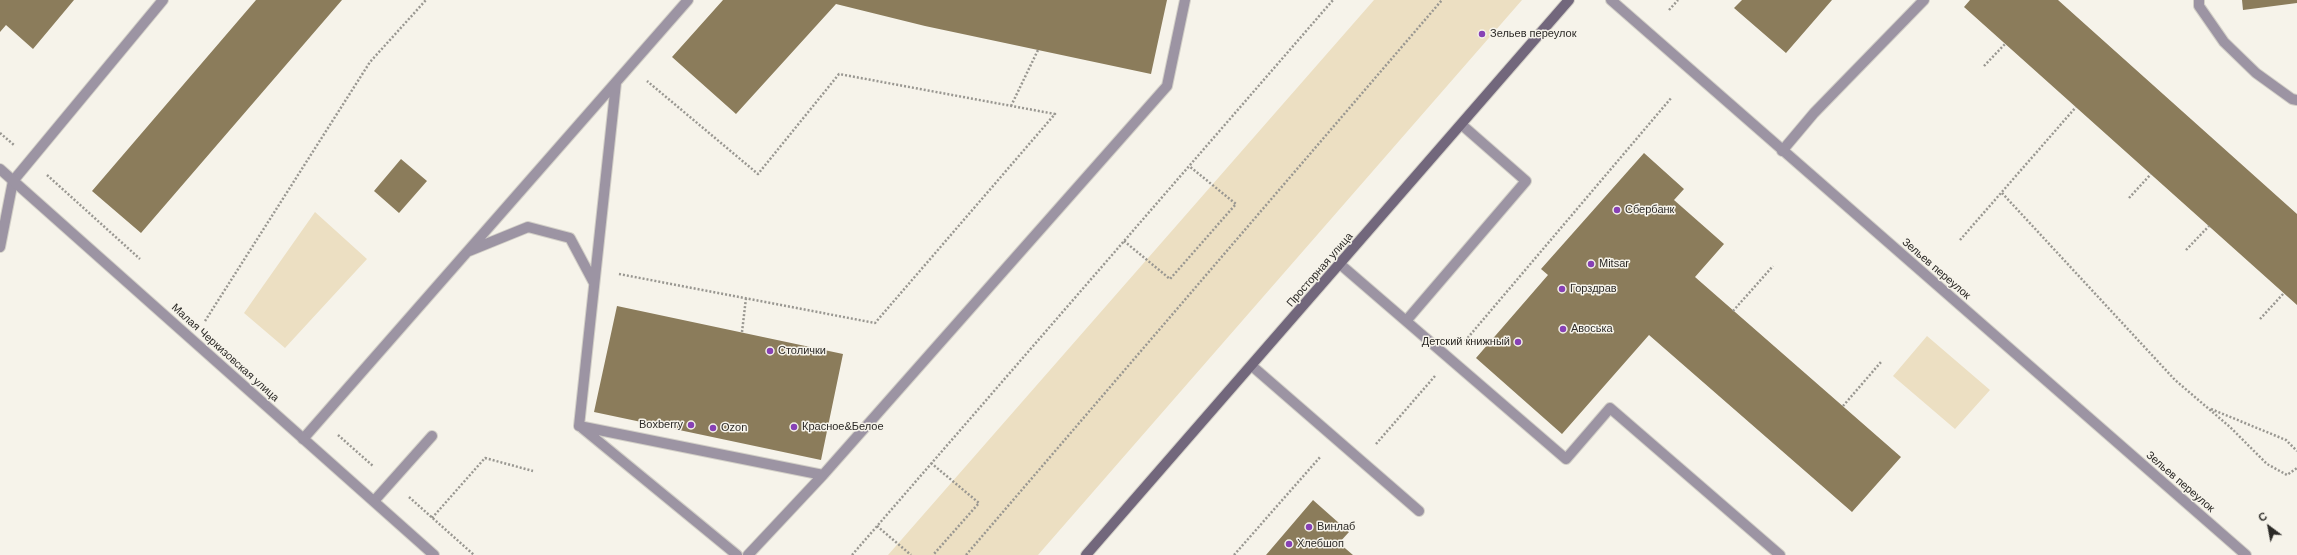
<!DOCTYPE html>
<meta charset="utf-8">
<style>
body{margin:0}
#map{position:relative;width:2297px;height:555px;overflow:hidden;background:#f6f3ea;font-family:Helvetica,sans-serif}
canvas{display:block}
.north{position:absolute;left:2249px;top:507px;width:40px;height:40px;-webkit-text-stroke:3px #f6f3ea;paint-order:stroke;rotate:328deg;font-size:11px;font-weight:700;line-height:16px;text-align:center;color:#2c2a27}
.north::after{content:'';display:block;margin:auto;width:14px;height:18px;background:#2c2a27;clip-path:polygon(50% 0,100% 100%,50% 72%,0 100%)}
</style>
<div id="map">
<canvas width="2297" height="555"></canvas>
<div class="north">С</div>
</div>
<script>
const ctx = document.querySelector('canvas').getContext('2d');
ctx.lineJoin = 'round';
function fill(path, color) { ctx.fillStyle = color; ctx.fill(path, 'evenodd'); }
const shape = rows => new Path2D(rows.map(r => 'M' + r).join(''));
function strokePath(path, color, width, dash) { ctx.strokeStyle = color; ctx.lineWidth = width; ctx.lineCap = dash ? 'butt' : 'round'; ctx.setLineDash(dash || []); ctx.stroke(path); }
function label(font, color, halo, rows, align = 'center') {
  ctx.font = font + ' Helvetica,sans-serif'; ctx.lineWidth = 3; ctx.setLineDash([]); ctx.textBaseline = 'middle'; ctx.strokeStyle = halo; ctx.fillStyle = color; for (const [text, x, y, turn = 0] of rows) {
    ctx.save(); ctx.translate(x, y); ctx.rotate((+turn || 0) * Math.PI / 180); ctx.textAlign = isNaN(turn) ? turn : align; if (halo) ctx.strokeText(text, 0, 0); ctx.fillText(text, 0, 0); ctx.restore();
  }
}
fill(shape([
 [1374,0,1522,0,1038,555,888,555],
 [315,212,367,259,285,348,244,313],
 [1927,336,1990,390,1955,429,1893,376]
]), '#ecdfc2');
fill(shape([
 [0,0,74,0,33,49,6,25,0,32],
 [256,0,342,0,141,233,92,191],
 [723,0,1167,0,1151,74,925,26,836,4,736,114,672,57],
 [1742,0,1832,0,1786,53,1734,8],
 [1970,0,2058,0,2297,214,2297,305,1964,7],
 [2242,0,2297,0,2297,3,2243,10],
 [1644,153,1684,189,1674,200,1724,244,1695,277,1901,457,1852,512,1649,335,1562,434,1476,358,1548,275,1541,269],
 [401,159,427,181,399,213,374,191],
 [617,306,843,354,821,460,594,412],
 [1313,500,1349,532,1339,543,1353,555,1266,555]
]), '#8b7c5b');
const service = shape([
 [2199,0,2199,6,2224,42,2256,73,2292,99,2297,100],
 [616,83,579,426,823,475,1167,86,1185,0],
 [1782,151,1814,113,1924,0],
 [0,247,13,181,163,0],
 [469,251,528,227,570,238,594,283],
 [1341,265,1566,459,1610,408,1780,555],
 [1406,321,1526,181,1462,125],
 [1252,366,1419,511],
 [581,427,737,555],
 [303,439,688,0],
 [748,555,823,475]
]);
const minor = shape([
 [1611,0,2246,555],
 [374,501,432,436]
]);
const tertiary = shape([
 [0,169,434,555]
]);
const secondary = shape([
 [1086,555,1569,0]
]);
strokePath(service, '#d2cfc7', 12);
strokePath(minor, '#d2cfc7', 12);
strokePath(tertiary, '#d2cfc7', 12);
strokePath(secondary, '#d2cfc7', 12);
strokePath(shape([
 [1669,10,1678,0],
 [1984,66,2005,44],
 [1011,106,1038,50],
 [0,133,14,145],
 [47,175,140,259],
 [2002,193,2175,380,2230,427,2267,464,2287,475,2297,468],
 [2129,198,2151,174],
 [1960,240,2076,107],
 [1124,241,1170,279,1236,204,1189,166],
 [2186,250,2209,226],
 [619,274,875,323,1055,114,839,74,758,174,647,81],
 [1733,311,1773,266],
 [2260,319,2284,293],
 [205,321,370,62,426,0],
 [742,332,746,298],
 [1465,341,1672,97],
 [1843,406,1881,362],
 [2211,409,2286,440,2297,451],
 [338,435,373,466],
 [1376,444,1435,376],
 [931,463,979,503,933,555],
 [409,497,474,555],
 [432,518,485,458,533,471],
 [877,526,911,555],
 [852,555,1333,0],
 [966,555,1442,0],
 [1234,555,1321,456]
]), '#999791', 2.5, [2, 2]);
strokePath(service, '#9c94a3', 10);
strokePath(minor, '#9c94a3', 10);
strokePath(tertiary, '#9c94a3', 10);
strokePath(secondary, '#72677c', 10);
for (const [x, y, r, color] of [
 [1482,34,4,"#8741b5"],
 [1617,210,4,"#8741b5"],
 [1591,264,4,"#8741b5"],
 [1562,289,4,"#8741b5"],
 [1563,329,4,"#8741b5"],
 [1518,342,4,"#8741b5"],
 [770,351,4,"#8741b5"],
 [691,425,4,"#8741b5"],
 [794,427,4,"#8741b5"],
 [713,428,4,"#8741b5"],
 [1309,527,4,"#8741b5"],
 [1289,544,4,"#8741b5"]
]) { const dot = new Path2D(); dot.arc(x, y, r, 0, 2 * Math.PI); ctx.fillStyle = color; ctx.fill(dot); strokePath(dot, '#f6f3ea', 1.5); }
label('11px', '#2c2a27', '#f6f3ea', [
 ["Зельев переулок",1490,34],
 ["Сбербанк",1625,210],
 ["Mitsar",1599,264],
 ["Горздрав",1570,289],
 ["Авоська",1571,329],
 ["Детский книжный",1510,342,"right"],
 ["Столички",778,351],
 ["Boxberry",683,425,"right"],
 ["Красное&Белое",802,427],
 ["Ozon",721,428],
 ["Винлаб",1317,527],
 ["Хлебшоп",1297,544]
], 'left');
label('11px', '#2c2a27', '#f6f3ea', [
 ["Зельев переулок",1936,269,41],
 ["Просторная улица",1320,270,-49],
 ["Малая Черкизовская улица",225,353,42],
 ["Зельев переулок",2180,482,41]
]);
</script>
